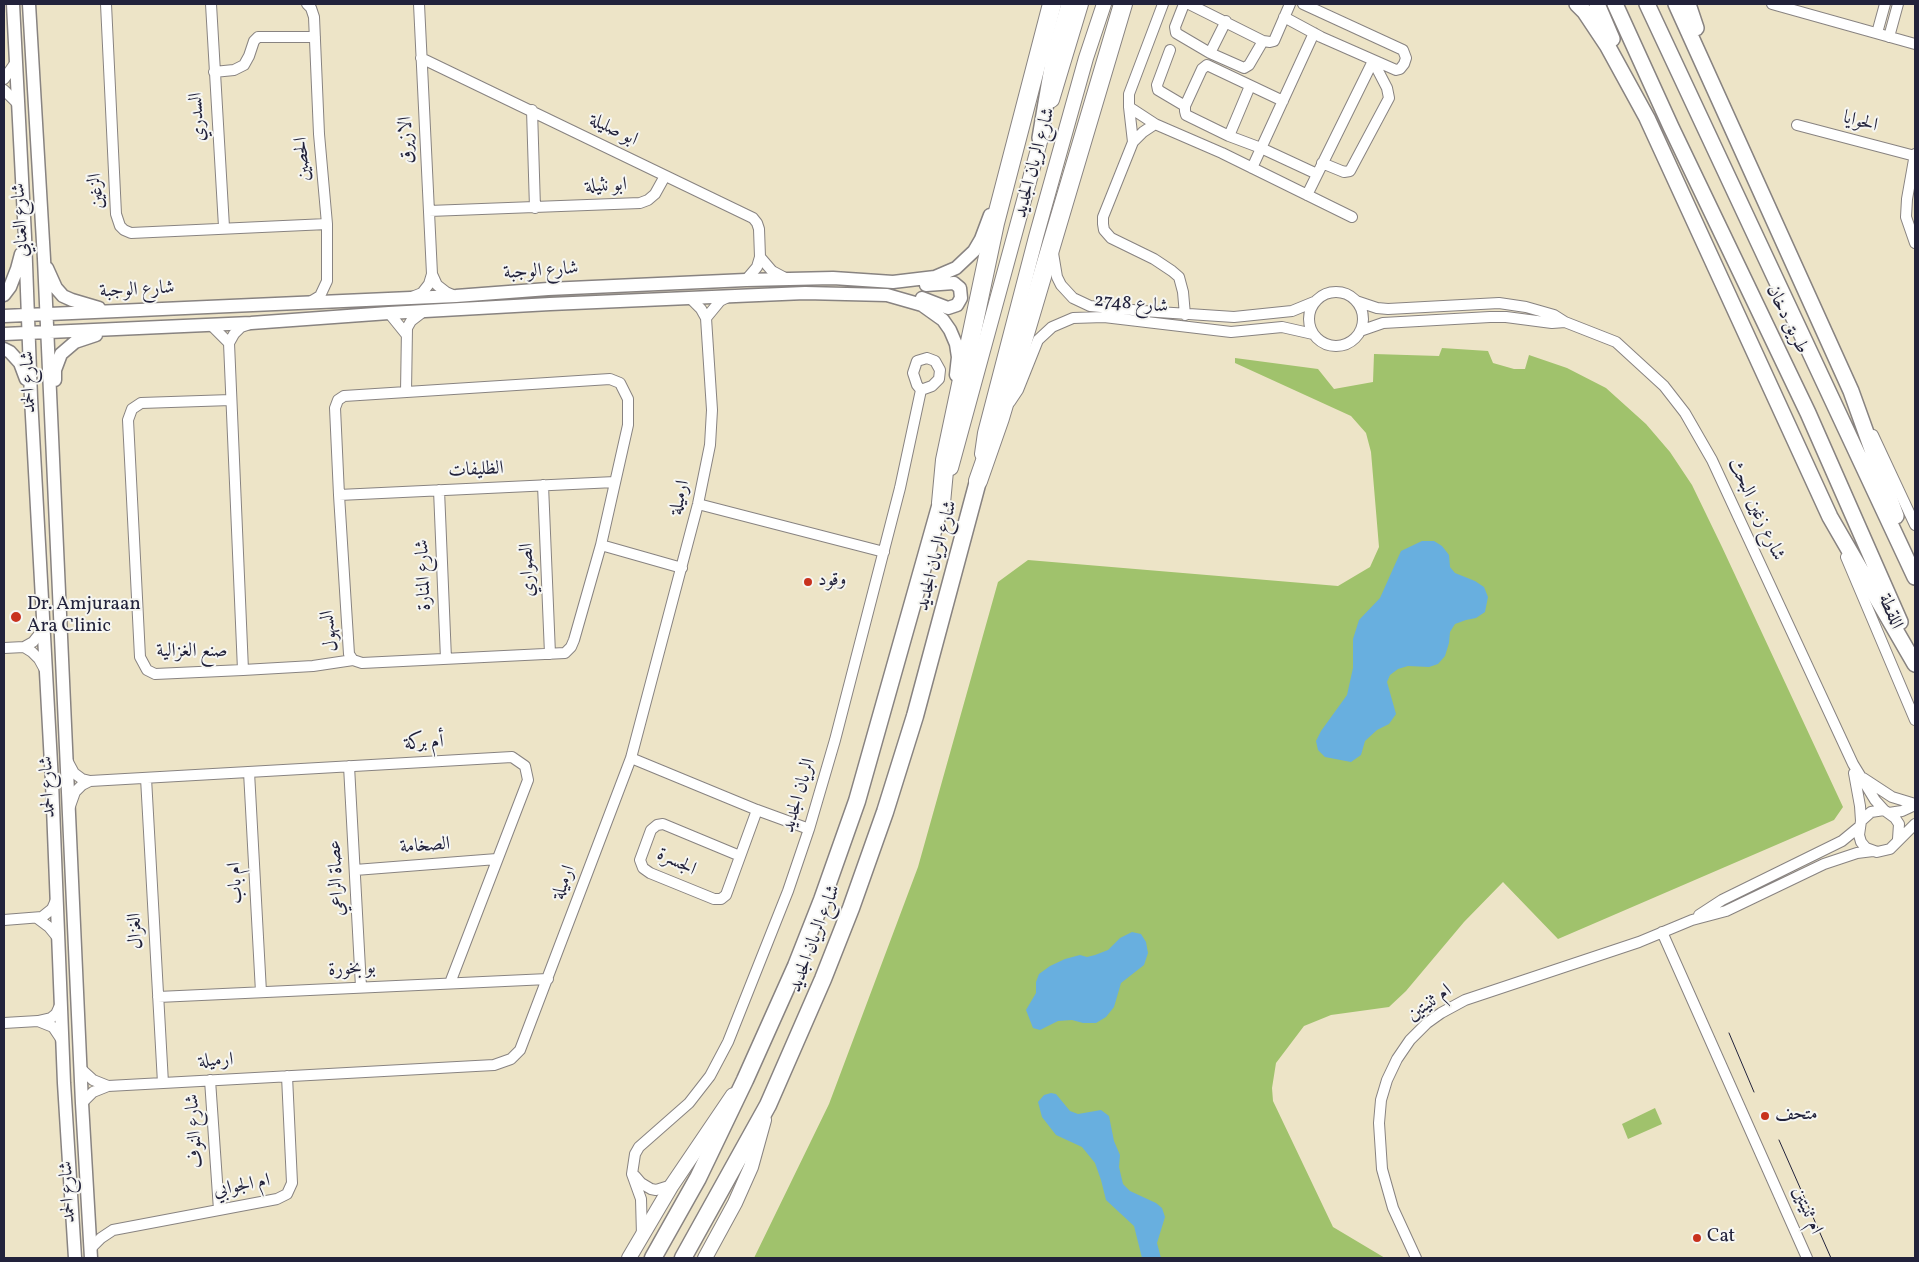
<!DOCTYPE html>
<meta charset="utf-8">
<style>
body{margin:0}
#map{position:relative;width:1919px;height:1262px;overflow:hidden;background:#ede4c7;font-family:Vollkorn,serif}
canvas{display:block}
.frame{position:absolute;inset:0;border:5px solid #22223b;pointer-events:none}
</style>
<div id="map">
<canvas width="1919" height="1262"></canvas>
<div class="frame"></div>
</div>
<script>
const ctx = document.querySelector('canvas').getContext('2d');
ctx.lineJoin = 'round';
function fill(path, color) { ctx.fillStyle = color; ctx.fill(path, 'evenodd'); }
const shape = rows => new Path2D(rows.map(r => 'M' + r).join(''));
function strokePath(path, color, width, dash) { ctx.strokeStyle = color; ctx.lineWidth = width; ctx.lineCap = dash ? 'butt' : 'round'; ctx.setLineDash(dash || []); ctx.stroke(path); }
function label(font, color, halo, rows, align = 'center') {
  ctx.font = font + ' Vollkorn,Amiri,serif'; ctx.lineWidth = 4; ctx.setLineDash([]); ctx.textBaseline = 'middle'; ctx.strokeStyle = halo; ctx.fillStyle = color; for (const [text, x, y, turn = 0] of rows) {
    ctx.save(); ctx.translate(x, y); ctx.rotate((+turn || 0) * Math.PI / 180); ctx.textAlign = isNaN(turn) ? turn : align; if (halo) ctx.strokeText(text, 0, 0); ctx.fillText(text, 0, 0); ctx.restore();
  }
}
fill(shape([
 [1442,348,1488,351,1493,363,1514,369,1525,369,1529,355,1567,368,1606,388,1646,424,1670,452,1692,485,1722,547,1843,807,1834,820,1558,939,1503,882,1464,922,1406,991,1389,1007,1331,1015,1304,1026,1276,1063,1272,1088,1273,1101,1333,1227,1385,1258,754,1258,829,1104,918,867,998,582,1028,560,1338,586,1370,567,1379,547,1371,452,1366,433,1351,416,1235,363,1235,358,1318,369,1334,389,1373,382,1374,354,1439,356],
 [1655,1108,1662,1124,1628,1139,1622,1124]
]), '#a0c26c');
fill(shape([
 [1422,541,1434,541,1442,546,1449,555,1450,567,1455,573,1475,581,1484,587,1488,597,1485,612,1476,618,1466,620,1455,624,1450,632,1449,643,1445,656,1438,664,1429,667,1408,666,1398,669,1390,675,1387,682,1396,714,1389,724,1377,730,1365,741,1361,755,1351,762,1325,757,1318,750,1316,741,1321,731,1347,695,1353,668,1353,639,1359,620,1380,598,1401,551],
 [1132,932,1141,934,1146,942,1148,953,1144,965,1121,983,1114,1007,1106,1017,1096,1023,1083,1023,1072,1020,1058,1021,1040,1030,1033,1028,1026,1010,1036,993,1036,982,1039,974,1050,966,1065,959,1080,955,1087,957,1095,955,1108,950,1120,938],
 [1051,1093,1056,1094,1070,1111,1078,1114,1101,1110,1109,1116,1114,1141,1120,1155,1119,1167,1123,1184,1130,1191,1156,1203,1162,1208,1165,1217,1157,1243,1161,1258,1142,1258,1134,1226,1106,1200,1101,1180,1095,1163,1082,1147,1056,1135,1042,1117,1038,1102,1044,1095]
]), '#68afdf');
const minor = shape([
 [106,4,116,214,120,226,124,230,131,233,327,224],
 [211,4,224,227],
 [307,4,311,8,314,17,319,134,327,224,327,281,320,296,310,302],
 [1184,4,1175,27,1176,33,1210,53],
 [1189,4,1263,41,1270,42,1274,41,1290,4],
 [1772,4,1915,44],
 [1284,17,1321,37,1396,70,1400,69,1404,64,1406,58,1403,50,1303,4],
 [1226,21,1210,53,1244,68,1249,65,1263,41],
 [1877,33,1885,4],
 [1889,37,1898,4],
 [1170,50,1157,85,1158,90,1185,106],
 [421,58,753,218,757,223,759,229,760,257,757,267,746,280],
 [214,72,234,70,244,65,249,56,254,41,258,37,315,37],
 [4,79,16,62],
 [4,90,18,104],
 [1283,101,1207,65,1202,69,1185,106,1185,111,1186,115,1229,136,1261,148,1317,174],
 [1129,107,1155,124,1222,153,1352,217],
 [532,110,535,208],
 [1155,124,1143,132,1133,142,1103,217,1103,224,1104,230,1111,238,1154,259,1172,271,1179,277,1183,292,1185,315],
 [1797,125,1915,156],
 [1229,136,1250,86],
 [1133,142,1129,107,1129,94,1163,4],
 [1915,154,1907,199,1906,217,1915,243],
 [1322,163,1344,172,1350,171,1389,98,1387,88,1373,61],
 [1252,168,1314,33],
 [1307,195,1373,61],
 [429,211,640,203,648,200,655,194,665,176],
 [1053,253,1057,277,1061,285,1073,298,1090,306,1143,311,1234,317,1292,311,1314,302],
 [760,257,772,271,787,279],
 [432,274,437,285,446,292,455,296],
 '1309 319a27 27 0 1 1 54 0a27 27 0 1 1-54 0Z',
 [412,297,422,293,429,284,432,274,419,4],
 [1356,301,1377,308,1388,309,1499,303,1526,307,1554,315,1565,322,1616,342,1664,386,1685,413,1712,460,1853,764,1875,800,1884,810],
 [389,313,406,334],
 [706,318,720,301,728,297],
 [211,325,229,343],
 [1360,331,1383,323,1490,317,1506,317,1552,323,1565,322],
 [927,358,935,361,940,370,939,379,932,386,921,390,917,385,913,373,917,361,927,358],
 [406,392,407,328,411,321,424,311],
 [231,400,141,403,132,409,128,420,140,657,147,670,155,674,243,670,229,343,234,334,241,327,250,324],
 [1010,402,1018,390,1038,340,1052,327,1073,318,1104,317,1231,332,1282,327,1313,334],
 [1873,435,1915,525],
 [543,485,550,654],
 [439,490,446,659],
 [339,495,615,482],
 [698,504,884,552],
 [601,545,682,568],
 [1846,557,1915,720],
 [24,647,33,642,41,632,43,624],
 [4,648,24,647,32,652,39,659,45,670],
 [243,670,313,666,353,660,362,663,565,653,571,647,574,640,601,545,628,425,628,399,620,383,610,379,344,396,338,400,335,408,339,495,349,654,353,660],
 [631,758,757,810,809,829],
 [67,760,74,773,82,779,90,781,512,757,525,766,528,780,450,983],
 [349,766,361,987],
 [249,772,261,992],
 [1854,773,1860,806,1861,821],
 [146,778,163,1083],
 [1863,778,1892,797,1915,804],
 [70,806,75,792,82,785,90,781],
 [1889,813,1902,811,1915,805],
 [1898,839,1899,824,1895,818,1884,810,1871,812,1861,821,1859,835,1861,842,1866,848,1877,852,1890,849,1915,824],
 [740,856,663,824,657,825,651,830,640,860,643,868,650,873,714,899,721,899,726,895,757,810],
 [355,870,497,859],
 [1699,915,1722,900,1842,841,1859,827],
 [37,918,49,927,58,938],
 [4,920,42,917,52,909,56,900],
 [1662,932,1807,1258],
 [158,997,548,979],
 [38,1021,53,1027,63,1042],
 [4,1023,38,1021,51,1018,56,1014,61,1003],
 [81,1069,93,1080,108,1086],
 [210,1080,219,1210],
 [82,1103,93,1092,108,1086,494,1065,511,1059,520,1050,631,758,698,504,710,445,712,410,706,318,701,309,690,298],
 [635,1176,641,1183,651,1189,656,1190,672,1185],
 [642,1235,641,1199,632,1174,635,1154,639,1147,689,1103,710,1076,728,1042,788,891,809,829,835,740,900,488,921,390],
 [91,1248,101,1238,113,1230,277,1199,287,1194,292,1183,287,1076],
 [1416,1258,1393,1208,1382,1169,1379,1123,1381,1100,1387,1080,1397,1059,1410,1040,1427,1023,1441,1013,1465,1000,1639,942,1692,920,1726,911,1824,864,1857,853,1873,851]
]);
const tertiary = shape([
 [13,4,25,237,31,398,52,782,64,1083,75,1258],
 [29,4,44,259,82,1103,91,1258],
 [47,268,56,288,63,296,72,300,99,308],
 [4,295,10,287,17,269,21,254],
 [922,298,948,308,957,305,961,298,960,288,954,283,926,285],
 [4,316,456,296,548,289,746,280,833,278,893,282,935,277,956,268,974,251,981,239,990,215],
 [4,334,251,323,389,313,550,304,805,293,887,295,922,305,943,320,950,330,956,344,958,357,956,375],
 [4,349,10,352,20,363,26,379],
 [55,380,55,370,61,354,75,342,96,335]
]);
const secondary = shape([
 [1052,100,1081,4],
 [982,454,985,433,1036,237,1086,58,1104,4],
 [951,468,1044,127],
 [629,1258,672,1185,733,1095],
 [705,1258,735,1203,751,1167,764,1120]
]);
const primary = shape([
 [1577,4,1585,12,1607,45,1647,118,1830,517,1915,664],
 [1597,4,1612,39],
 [1615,4,1671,127,1808,413,1900,622],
 [1647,4,1915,577],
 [1676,4,1851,391,1896,516],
 [1688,4,1696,28],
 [1040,138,1054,56,1069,4]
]);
const trunk = shape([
 [653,1258,698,1178,745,1080,796,966,822,900,857,801,941,503],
 [683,1258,768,1105,823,979,851,908,885,812,915,716,978,481]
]);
const motorway = shape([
 [978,481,1000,418,1123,4],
 [941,503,945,460,995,223,1052,4]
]);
strokePath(minor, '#888381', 12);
strokePath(tertiary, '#888381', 15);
strokePath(secondary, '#888381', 16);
strokePath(primary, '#888381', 18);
strokePath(trunk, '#888381', 19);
strokePath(motorway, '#888381', 20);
strokePath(minor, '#fff', 10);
strokePath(tertiary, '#fff', 12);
strokePath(secondary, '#fff', 14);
strokePath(primary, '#fff', 15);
strokePath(trunk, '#fff', 16);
strokePath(motorway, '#fff', 18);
strokePath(shape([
 [1729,1033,1754,1092],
 [1779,1140,1831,1258]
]), '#22223b', 1);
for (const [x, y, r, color] of [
 [808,582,5,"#c8321e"],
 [16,617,6,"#c8321e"],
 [1765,1116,5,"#c8321e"],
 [1697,1238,5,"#c8321e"]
]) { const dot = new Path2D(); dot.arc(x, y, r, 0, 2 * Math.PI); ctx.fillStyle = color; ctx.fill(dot); strokePath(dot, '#f6f6f2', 2); }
label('19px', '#22223b', '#f6f6f2', [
 ["السدري",199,117,-94],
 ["الحوايا",1860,123,15],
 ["ابو صليلة",613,131,26],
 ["الازيرق",408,140,-93],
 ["الحصين",304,159,-94],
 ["شارع الريان الجديد",1036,163,-75],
 ["ابو نثيلة",606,187,-3],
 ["الزغين",98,191,-94],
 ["شارع العنابي",22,220,-93],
 ["شارع الوجبة",541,272,-4],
 ["شارع الوجبة",137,291,-3],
 ["شارع 2748",1131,305,5],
 ["طريق دخان",1786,320,64],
 ["شارع الحمد",30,382,-92],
 ["الظليفات",476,471,-3],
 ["ارميلة",681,498,-77],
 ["شارع زغين البحث",1755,510,65],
 ["شارع الريان الجديد",938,556,-75],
 ["الصواري",529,570,-92],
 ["شارع المنارة",425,575,-92],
 ["اللقطة",1889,612,67],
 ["السهول",331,631,-97],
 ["صنع الغزالية",192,653],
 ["أم بركة",424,744,-3],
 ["شارع الحمد",49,787,-93],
 ["الريان الجديد",800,796,-73],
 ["الصخامة",425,847,-4],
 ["الجسرة",676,863,26],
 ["عصاة الراعي",338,878,-93],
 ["ام باب",237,883,-93],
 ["ارميلة",565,883,-69],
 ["الغزال",137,931,-93],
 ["شارع الريان الجديد",816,939,-69],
 ["بو بخورة",352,970,-3],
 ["ام ثنيتين",1430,1004,-35],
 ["ارميلة",216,1062,-3],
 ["شارع النوف",196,1131,-94],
 ["ام الجوابي",242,1187,-11],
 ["شارع الحمد",69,1192,-93],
 ["ام ثنيتين",1806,1211,66]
]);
label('19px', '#22223b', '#f6f6f2', [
 ["وقود",818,582],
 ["Dr. Amjuraan",27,606],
 ["Ara Clinic",27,628],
 ["متحف",1775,1116],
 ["Cat",1707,1238]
], 'left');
</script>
